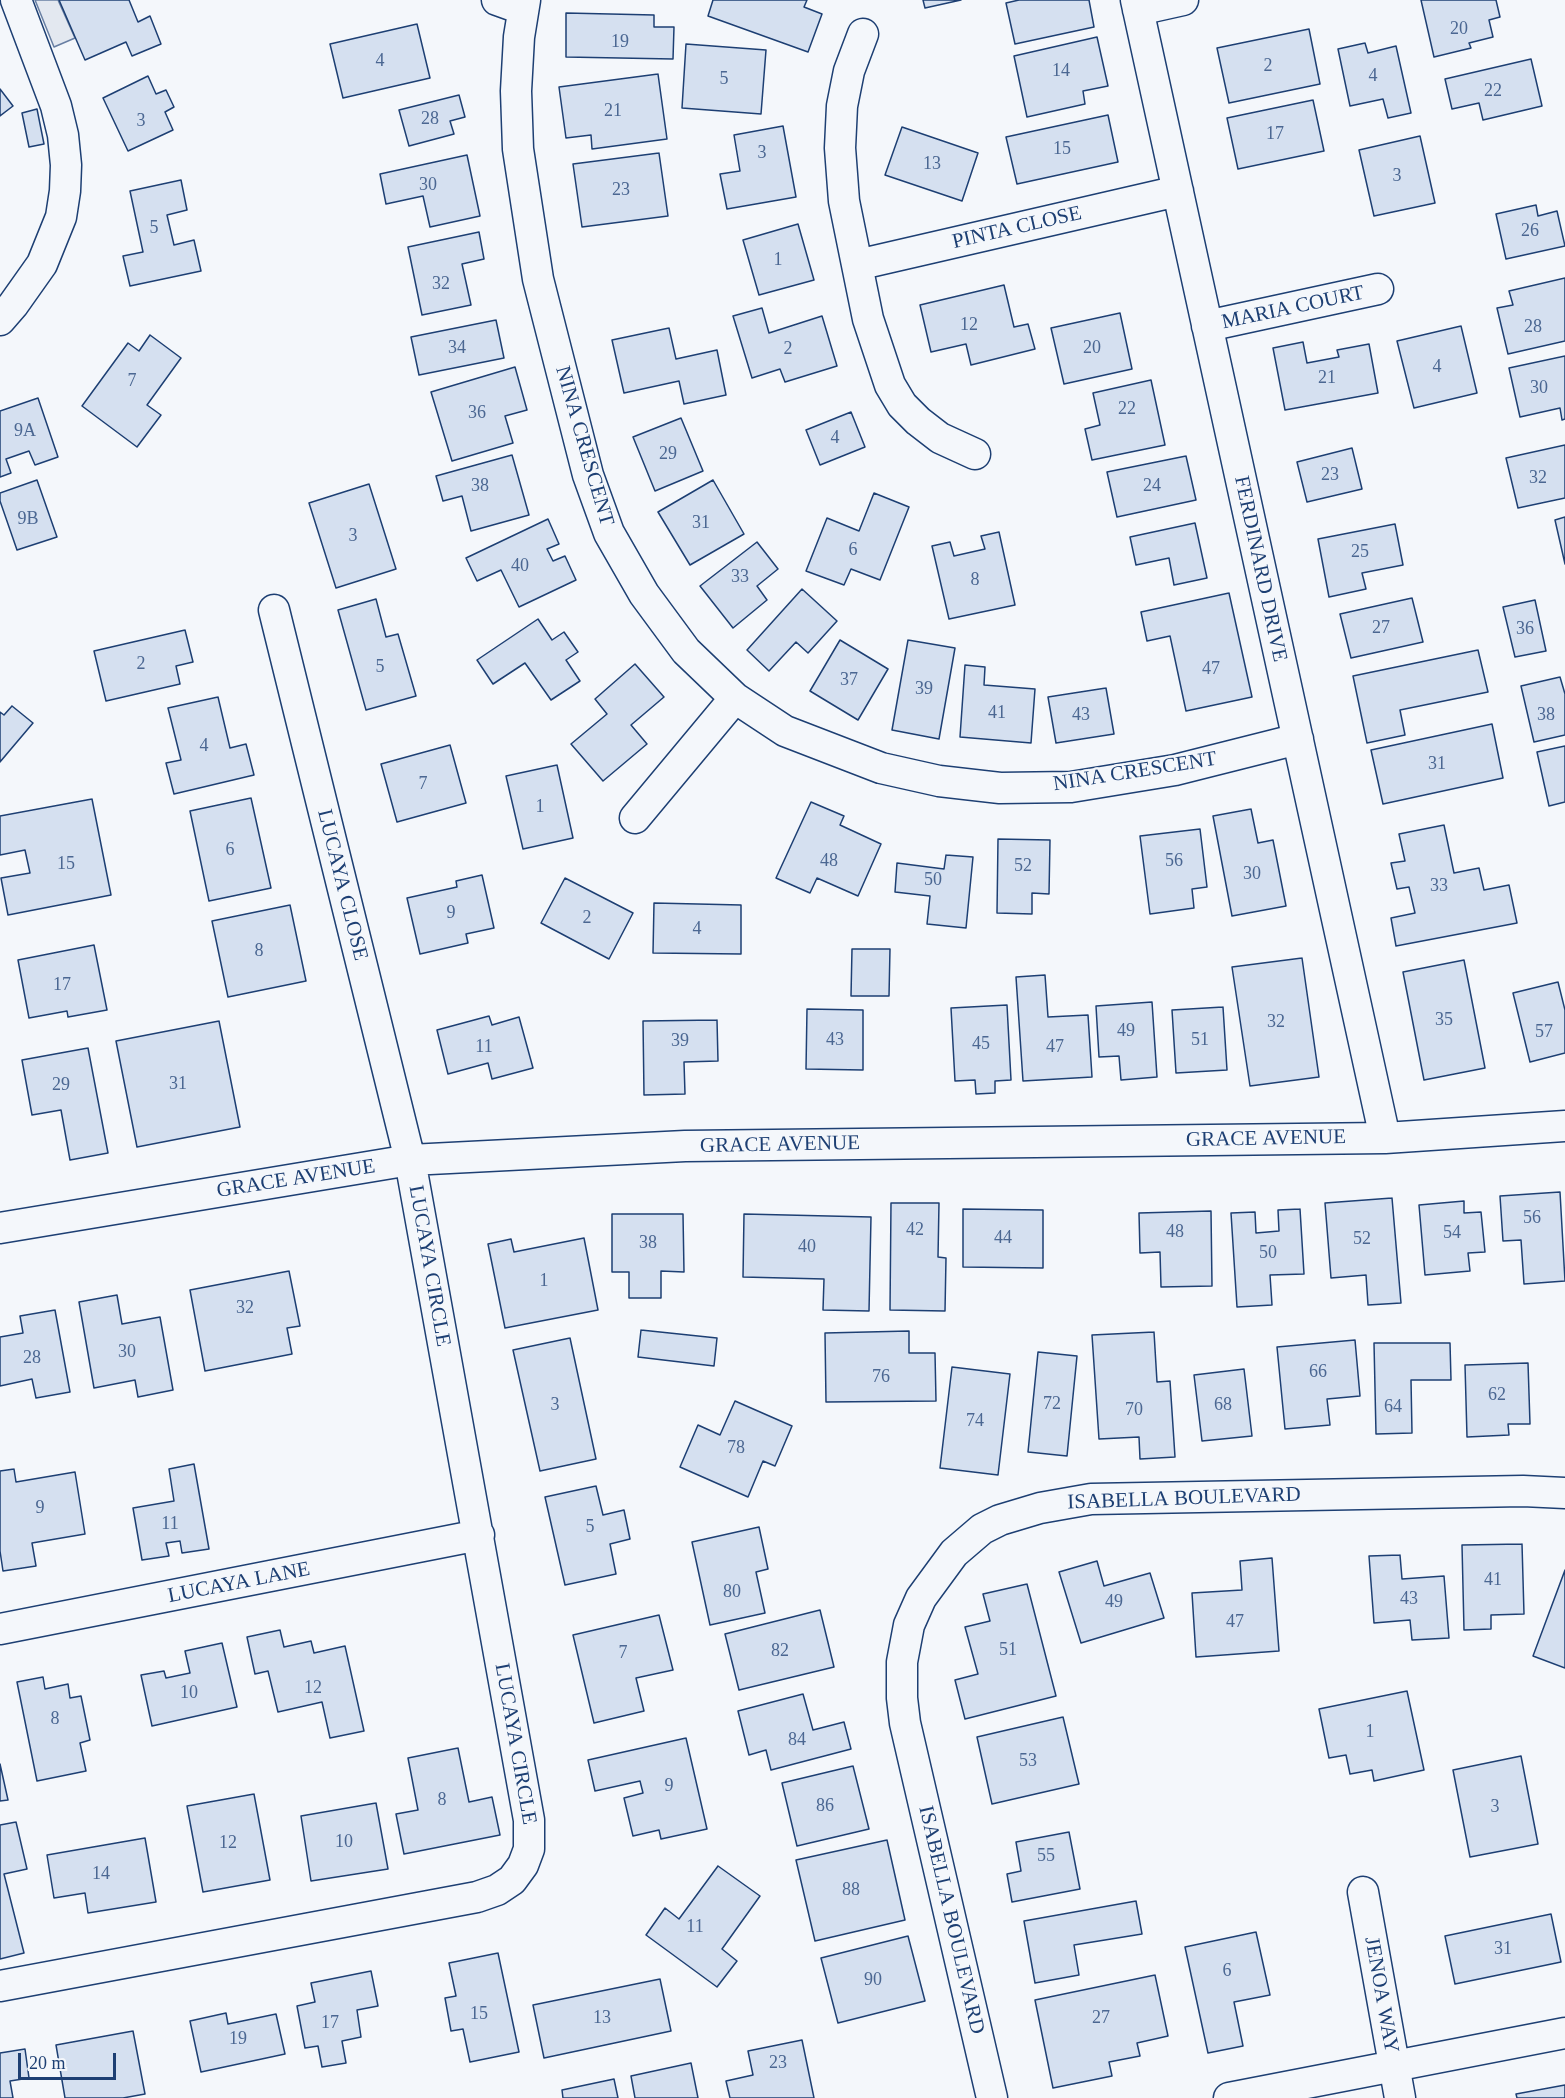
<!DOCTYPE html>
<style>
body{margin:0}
#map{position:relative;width:1565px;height:2098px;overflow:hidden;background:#f4f7fb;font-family:Georgia,serif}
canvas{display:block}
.scale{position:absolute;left:18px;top:2053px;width:98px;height:27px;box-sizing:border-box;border:3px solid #1d3f73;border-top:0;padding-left:8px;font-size:18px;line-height:21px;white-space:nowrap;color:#1d3f73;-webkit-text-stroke:4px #f4f7fb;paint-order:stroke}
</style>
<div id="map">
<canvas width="1565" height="2098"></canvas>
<div class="scale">20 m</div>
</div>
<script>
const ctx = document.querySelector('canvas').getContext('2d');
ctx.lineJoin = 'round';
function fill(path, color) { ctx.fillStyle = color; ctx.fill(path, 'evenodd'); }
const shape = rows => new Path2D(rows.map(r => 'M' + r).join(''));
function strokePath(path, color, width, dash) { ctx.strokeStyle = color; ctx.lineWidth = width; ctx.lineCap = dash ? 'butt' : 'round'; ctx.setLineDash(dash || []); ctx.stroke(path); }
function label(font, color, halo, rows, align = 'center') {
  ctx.font = font + ' Georgia,serif'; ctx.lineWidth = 4.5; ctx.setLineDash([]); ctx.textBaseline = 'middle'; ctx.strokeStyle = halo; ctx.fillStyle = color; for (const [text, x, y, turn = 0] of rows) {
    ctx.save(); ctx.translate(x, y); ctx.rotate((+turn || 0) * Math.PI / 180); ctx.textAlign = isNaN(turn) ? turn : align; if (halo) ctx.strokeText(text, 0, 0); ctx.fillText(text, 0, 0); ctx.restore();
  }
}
const parking = shape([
 [35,0,58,0,75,38,54,47,35,0]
]);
fill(parking, '#e3e8f0');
strokePath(parking, '#687fa3', 1.5);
const building = shape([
 [59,0,129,0,138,22,150,16,161,44,132,56,126,42,85,60,59,0],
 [713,0,807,0,804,7,822,14,808,52,708,16,713,0],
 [923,0,961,0,925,8,923,0],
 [1019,0,1089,0,1094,27,1015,44,1006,3,1019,0],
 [1421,0,1496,0,1500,17,1489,20,1493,37,1469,43,1471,48,1434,57,1421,0],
 [566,13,654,15,654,27,674,27,673,59,566,57,566,13],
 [417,24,430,78,343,98,330,44,417,24],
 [1309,29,1320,84,1229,103,1217,48,1309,29],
 [1097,37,1108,86,1083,91,1085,104,1027,117,1014,56,1097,37],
 [1365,43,1368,53,1396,46,1411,113,1388,118,1383,99,1350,106,1338,49,1365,43],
 [686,44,766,50,761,114,682,108,686,44],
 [1531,59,1542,106,1483,120,1479,103,1452,109,1445,79,1531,59],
 [658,74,667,139,592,149,591,135,566,138,559,87,658,74],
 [148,76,156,94,166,90,174,107,165,112,173,130,128,151,103,98,148,76],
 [0,89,13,106,0,116,0,89],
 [459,95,465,117,450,121,454,134,409,146,399,110,459,95],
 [1313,100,1324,151,1238,169,1227,118,1313,100],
 [37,109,44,144,29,147,22,113,37,109],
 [1108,115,1118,162,1017,184,1006,137,1108,115],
 [783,126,796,197,727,209,720,174,740,171,734,135,783,126],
 [902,127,978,153,962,201,885,175,902,127],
 [1420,136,1435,203,1374,216,1359,150,1420,136],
 [659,153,668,216,582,227,573,164,659,153],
 [467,155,480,216,430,227,423,196,386,204,380,174,467,155],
 [181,180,187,210,167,215,174,245,194,240,201,271,130,286,123,256,143,252,130,191,181,180],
 [1536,205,1538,216,1557,211,1565,246,1506,259,1496,214,1536,205],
 [798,224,814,280,759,295,743,240,798,224],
 [479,232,484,259,462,264,471,305,422,315,408,247,479,232],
 [1565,278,1565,341,1508,354,1497,308,1513,305,1509,291,1565,278],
 [1004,285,1014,327,1028,324,1035,349,971,365,966,344,931,352,920,305,1004,285],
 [762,308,769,333,822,316,837,366,785,382,780,369,752,378,733,316,762,308],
 [1120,313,1132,369,1064,384,1051,328,1120,313],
 [496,320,504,358,419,375,411,337,496,320],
 [1461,326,1477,393,1414,408,1397,341,1461,326],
 [669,328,676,359,717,350,726,395,684,404,679,381,624,393,612,340,669,328],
 [150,335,181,358,147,405,161,415,137,447,82,406,128,343,139,351,150,335],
 [1303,342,1307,363,1339,357,1337,350,1369,344,1378,393,1285,410,1273,348,1303,342],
 [1565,356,1565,419,1562,420,1560,408,1520,417,1509,368,1565,356],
 [515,367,527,410,505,416,513,443,452,461,431,392,515,367],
 [1151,380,1165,445,1092,460,1085,429,1100,425,1093,393,1151,380],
 [38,398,58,457,35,465,29,451,6,459,11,473,0,477,0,411,38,398],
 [851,412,865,447,820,465,806,430,851,412],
 [681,418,703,471,655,491,633,437,681,418],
 [1565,445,1565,498,1518,508,1506,458,1565,445],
 [1352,448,1362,489,1307,502,1297,462,1352,448],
 [512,455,529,515,471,531,462,496,443,501,436,476,512,455],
 [1186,456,1196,500,1117,517,1107,472,1186,456],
 [37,480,57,537,17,550,0,501,0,493,37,480],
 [713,480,744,534,690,565,658,512,713,480],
 [369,484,396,569,336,588,309,503,369,484],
 [874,493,909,507,880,580,851,569,844,585,806,571,827,518,859,531,874,493],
 [1565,517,1565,564,1555,520,1565,517],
 [548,519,559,544,547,549,553,561,565,556,576,580,519,607,501,570,477,581,466,558,548,519],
 [1195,523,1207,578,1174,585,1169,558,1136,565,1130,537,1195,523],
 [1395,524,1403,565,1362,573,1366,589,1329,597,1318,539,1395,524],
 [999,532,1015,605,949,619,932,546,950,542,954,556,985,549,981,536,999,532],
 [757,542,778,569,757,586,767,600,733,628,700,586,757,542],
 [802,589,837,621,808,653,796,642,769,671,747,650,802,589],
 [1229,593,1252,697,1186,711,1170,636,1147,641,1141,612,1229,593],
 [1412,598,1423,642,1351,658,1340,614,1412,598],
 [376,599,386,637,398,634,416,696,366,710,338,610,376,599],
 [1535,600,1546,651,1515,657,1503,607,1535,600],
 [538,619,552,640,564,632,578,652,566,660,580,681,551,700,525,663,493,684,477,660,538,619],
 [185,630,193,662,176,666,180,684,106,701,94,651,185,630],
 [840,640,888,669,858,720,810,691,840,640],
 [908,640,955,648,939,739,892,730,908,640],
 [1478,650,1488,692,1400,710,1405,735,1367,743,1353,676,1478,650],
 [635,664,664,697,631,725,647,744,603,781,571,744,607,714,595,699,635,664],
 [965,665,985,667,984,685,1035,689,1031,743,960,737,965,665],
 [1560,677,1565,694,1565,735,1534,742,1521,686,1560,677],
 [1106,688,1114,734,1056,743,1048,697,1106,688],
 [218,697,230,748,246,744,254,775,174,794,166,763,181,760,168,708,218,697],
 [12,706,33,723,0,762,0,712,4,715,12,706],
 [1492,724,1503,778,1383,804,1371,750,1492,724],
 [450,745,466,803,397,822,381,764,450,745],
 [1565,746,1565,802,1549,806,1537,752,1565,746],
 [557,765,573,838,523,849,506,776,557,765],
 [251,798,271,888,209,901,190,811,251,798],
 [92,799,111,895,8,915,1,878,30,873,25,850,0,855,0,816,92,799],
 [811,802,844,816,840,825,881,844,858,896,817,878,810,893,776,878,811,802],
 [1251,809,1258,843,1273,840,1286,906,1232,916,1213,816,1251,809],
 [1444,825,1454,873,1479,868,1484,890,1509,885,1517,923,1396,946,1391,918,1415,913,1409,887,1397,889,1391,863,1405,861,1399,834,1444,825],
 [1200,829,1207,887,1192,889,1194,908,1150,914,1140,836,1200,829],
 [998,839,1050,840,1049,894,1032,893,1032,914,997,913,998,839],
 [946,855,973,857,966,928,927,924,930,896,895,892,897,863,944,869,946,855],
 [482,875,494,928,466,934,468,943,420,954,407,898,457,887,456,881,482,875],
 [565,878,633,913,609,959,541,923,565,878],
 [654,903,741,905,741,954,653,953,654,903],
 [290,905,306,981,228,997,212,921,290,905],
 [94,945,107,1010,68,1017,67,1011,29,1018,18,960,94,945],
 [852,949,890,949,889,996,851,996,852,949],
 [1302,958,1319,1077,1250,1086,1232,967,1302,958],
 [1464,960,1485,1068,1424,1080,1403,972,1464,960],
 [1045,975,1048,1017,1088,1015,1092,1077,1023,1081,1016,977,1045,975],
 [1558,982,1565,1010,1565,1053,1530,1062,1513,993,1558,982],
 [1152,1002,1157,1077,1121,1080,1119,1056,1099,1057,1096,1006,1152,1002],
 [1007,1005,1011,1080,995,1081,995,1093,976,1094,975,1080,955,1081,951,1008,1007,1005],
 [1223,1007,1227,1070,1176,1073,1172,1010,1223,1007],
 [807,1009,863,1010,863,1070,806,1069,807,1009],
 [489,1016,492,1025,519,1017,533,1068,492,1079,488,1063,448,1074,437,1030,489,1016],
 [717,1020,718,1061,684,1062,685,1094,644,1095,643,1021,717,1020],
 [219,1021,240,1127,137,1147,116,1041,219,1021],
 [88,1048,108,1153,70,1160,61,1110,32,1115,22,1060,88,1048],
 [1560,1192,1565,1281,1524,1284,1521,1240,1503,1241,1500,1196,1560,1192],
 [1392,1198,1401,1303,1368,1305,1366,1275,1331,1278,1325,1203,1392,1198],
 [1464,1201,1464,1213,1481,1212,1485,1252,1468,1253,1470,1271,1425,1275,1419,1205,1464,1201],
 [891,1203,939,1203,938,1257,946,1258,945,1311,890,1310,891,1203],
 [963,1209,1043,1210,1043,1268,963,1267,963,1209],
 [1300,1209,1304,1274,1270,1275,1272,1305,1237,1307,1231,1213,1255,1212,1256,1233,1279,1231,1278,1210,1300,1209],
 [1211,1211,1212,1286,1161,1287,1160,1252,1140,1253,1139,1213,1211,1211],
 [612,1214,683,1214,684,1272,661,1271,661,1298,629,1298,629,1272,612,1272,612,1214],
 [744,1214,871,1217,869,1311,823,1310,824,1279,743,1277,744,1214],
 [584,1238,598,1310,505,1328,488,1244,511,1239,514,1252,584,1238],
 [289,1271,300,1326,287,1328,292,1354,205,1371,190,1290,289,1271],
 [117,1295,122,1324,160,1317,173,1390,138,1397,135,1380,94,1388,79,1302,117,1295],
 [55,1310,70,1392,36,1398,32,1379,0,1386,0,1337,23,1333,20,1316,55,1310],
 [641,1330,717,1338,714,1366,638,1357,641,1330],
 [909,1331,909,1353,935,1353,936,1401,826,1402,825,1333,909,1331],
 [1154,1332,1157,1382,1170,1381,1175,1457,1140,1459,1139,1437,1099,1439,1092,1335,1154,1332],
 [570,1338,596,1459,540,1471,513,1350,570,1338],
 [1355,1340,1360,1396,1327,1399,1330,1425,1285,1429,1277,1347,1355,1340],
 [1374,1343,1450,1343,1451,1380,1411,1380,1412,1433,1376,1434,1374,1343],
 [1038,1352,1077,1356,1067,1456,1028,1452,1038,1352],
 [1528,1363,1530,1424,1508,1424,1509,1435,1467,1437,1465,1365,1528,1363],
 [952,1367,1010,1374,998,1475,940,1468,952,1367],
 [1244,1369,1252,1436,1202,1441,1194,1375,1244,1369],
 [735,1401,792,1426,775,1466,763,1461,748,1497,680,1467,698,1425,720,1435,735,1401],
 [194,1464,209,1549,182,1553,180,1541,166,1543,169,1556,142,1560,133,1508,174,1501,169,1469,194,1464],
 [14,1469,16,1482,75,1472,85,1534,32,1543,36,1566,3,1571,0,1551,0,1471,14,1469],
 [596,1486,603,1515,624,1510,630,1539,610,1544,616,1574,565,1585,545,1497,596,1486],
 [759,1527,768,1569,756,1572,765,1613,710,1625,692,1542,759,1527],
 [1522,1544,1524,1614,1491,1615,1491,1629,1464,1630,1462,1545,1522,1544],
 [1400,1555,1402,1579,1444,1576,1449,1638,1412,1640,1410,1620,1374,1623,1369,1556,1400,1555],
 [1272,1558,1279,1651,1196,1657,1192,1593,1242,1590,1240,1561,1272,1558],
 [1097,1561,1104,1586,1150,1573,1164,1618,1081,1643,1059,1572,1097,1561],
 [1565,1570,1565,1668,1533,1656,1565,1570],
 [1027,1584,1056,1696,965,1719,955,1680,978,1674,965,1627,990,1621,983,1594,1027,1584],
 [820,1610,834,1667,739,1690,725,1634,820,1610],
 [659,1615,673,1670,636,1678,644,1711,594,1723,573,1635,659,1615],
 [280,1630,284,1647,311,1641,314,1653,345,1646,364,1731,330,1738,322,1702,278,1712,268,1671,255,1674,247,1637,280,1630],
 [222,1643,237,1707,152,1726,141,1675,164,1671,166,1678,190,1673,185,1651,222,1643],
 [43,1677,45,1689,68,1684,70,1698,81,1696,90,1740,80,1743,86,1771,37,1781,17,1682,43,1677],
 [1407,1691,1424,1770,1374,1781,1372,1770,1350,1774,1346,1755,1329,1758,1319,1709,1407,1691],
 [803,1694,813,1730,844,1722,851,1749,771,1770,766,1750,749,1755,738,1711,803,1694],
 [1063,1717,1079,1784,992,1804,977,1737,1063,1717],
 [686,1738,707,1829,661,1839,659,1830,633,1836,624,1798,643,1793,640,1781,595,1791,588,1760,686,1738],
 [458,1748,469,1802,492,1797,500,1835,404,1854,396,1814,418,1810,408,1758,458,1748],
 [1521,1756,1538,1844,1470,1857,1453,1770,1521,1756],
 [0,1764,8,1800,0,1801,0,1764],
 [853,1766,869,1829,797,1846,782,1783,853,1766],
 [254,1794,270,1880,203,1892,187,1806,254,1794],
 [376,1803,388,1869,311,1881,301,1816,376,1803],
 [16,1822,27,1869,4,1874,24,1953,0,1959,0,1825,16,1822],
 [1069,1832,1080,1889,1012,1902,1007,1874,1021,1871,1016,1842,1069,1832],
 [145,1838,156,1902,88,1913,85,1893,54,1898,47,1855,145,1838],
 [887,1840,905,1920,815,1941,796,1860,887,1840],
 [718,1866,760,1896,722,1949,737,1961,717,1987,646,1935,665,1908,679,1919,718,1866],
 [1136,1901,1142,1934,1074,1945,1079,1975,1035,1983,1024,1921,1136,1901],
 [1551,1914,1561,1962,1455,1984,1445,1936,1551,1914],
 [1256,1932,1270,1995,1234,2002,1243,2046,1208,2053,1185,1947,1256,1932],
 [908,1936,925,2001,838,2023,821,1958,908,1936],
 [498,1953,519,2052,470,2062,463,2029,451,2031,445,1998,456,1996,449,1963,498,1953],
 [371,1971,378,2006,357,2010,361,2037,342,2041,346,2063,322,2067,318,2046,305,2048,297,2006,315,2002,311,1983,371,1971],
 [1155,1975,1168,2036,1137,2043,1140,2056,1109,2062,1112,2076,1053,2088,1035,2000,1155,1975],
 [660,1979,671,2031,544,2058,533,2005,660,1979],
 [226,2013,228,2024,276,2014,285,2054,201,2072,190,2021,226,2013],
 [133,2031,145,2094,123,2098,65,2098,56,2045,133,2031],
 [802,2040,814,2098,730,2098,726,2081,753,2075,748,2051,802,2040],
 [25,2049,29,2078,10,2081,13,2098,0,2098,0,2053,25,2049],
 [691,2063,698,2098,635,2098,631,2076,691,2063],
 [614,2079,618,2098,563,2098,562,2090,614,2079],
 [1565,2085,1565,2098,1517,2098,1516,2094,1565,2085]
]);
fill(building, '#d5e0f0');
strokePath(building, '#1d3f73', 1.5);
const street = shape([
 [497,0,522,9],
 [525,0,519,37,516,91,518,149,538,279,588,475,609,533,644,594,686,651,735,698,785,731,881,768,939,781,1000,788,1071,787,1175,770,1298,739],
 [1136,0,1385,1138],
 [1138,10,1183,0],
 [863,34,849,71,842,106,840,148,844,201,868,319,890,385,902,405,918,421,940,438,975,454],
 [857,265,1178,191],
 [0,320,13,305,42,264,61,217,65,191,66,165,63,135,56,106,16,0],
 [1207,326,1378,289],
 [635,818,735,698],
 [0,1228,410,1160,685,1146,1385,1138,1565,1126],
 [0,1629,479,1535],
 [1363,1892,1400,2098],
 [0,1986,477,1897,497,1890,512,1880,523,1865,529,1849,529,1820,410,1160,274,610],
 [992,2098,905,1723,902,1698,902,1662,909,1625,921,1598,954,1553,982,1529,1000,1520,1040,1508,1091,1499,1523,1491,1565,1493],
 [1229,2098,1565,2033]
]);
strokePath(street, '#1d3f73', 33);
strokePath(street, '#f4f7fb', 30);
label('18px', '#4b6792', null, [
 ["20",1459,29],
 ["19",620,42],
 ["4",380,61],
 ["2",1268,66],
 ["14",1061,71],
 ["4",1373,76],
 ["5",724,79],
 ["22",1493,91],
 ["21",613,111],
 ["28",430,119],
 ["3",141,121],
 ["17",1275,134],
 ["15",1062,149],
 ["3",762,153],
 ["13",932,164],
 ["3",1397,176],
 ["30",428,185],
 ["23",621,190],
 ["5",154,228],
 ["26",1530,231],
 ["1",778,260],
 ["32",441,284],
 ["12",969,325],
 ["28",1533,327],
 ["34",457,348],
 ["20",1092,348],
 ["2",788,349],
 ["4",1437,367],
 ["21",1327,378],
 ["7",132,381],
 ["30",1539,388],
 ["22",1127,409],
 ["36",477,413],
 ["9A",25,431],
 ["4",835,438],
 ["29",668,454],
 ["23",1330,475],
 ["32",1538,478],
 ["38",480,486],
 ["24",1152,486],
 ["9B",28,519],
 ["31",701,523],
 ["3",353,536],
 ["6",853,550],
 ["25",1360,552],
 ["40",520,566],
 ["33",740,577],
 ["8",975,580],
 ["27",1381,628],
 ["36",1525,629],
 ["2",141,664],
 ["5",380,667],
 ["47",1211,669],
 ["37",849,680],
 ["39",924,689],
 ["41",997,713],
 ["43",1081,715],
 ["38",1546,715],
 ["4",204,746],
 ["31",1437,764],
 ["7",423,784],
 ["1",540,807],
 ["6",230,850],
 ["48",829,861],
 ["56",1174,861],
 ["15",66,864],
 ["52",1023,866],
 ["30",1252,874],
 ["50",933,880],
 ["33",1439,886],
 ["9",451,913],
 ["2",587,918],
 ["4",697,929],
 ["8",259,951],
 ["17",62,985],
 ["35",1444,1020],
 ["32",1276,1022],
 ["49",1126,1031],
 ["57",1544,1032],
 ["43",835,1040],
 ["51",1200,1040],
 ["39",680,1041],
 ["45",981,1044],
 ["11",484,1047],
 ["47",1055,1047],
 ["31",178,1084],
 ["29",61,1085],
 ["56",1532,1218],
 ["42",915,1230],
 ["48",1175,1232],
 ["54",1452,1233],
 ["44",1003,1238],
 ["52",1362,1239],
 ["38",648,1243],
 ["40",807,1247],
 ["50",1268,1253],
 ["1",544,1281],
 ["32",245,1308],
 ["30",127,1352],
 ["28",32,1358],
 ["66",1318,1372],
 ["76",881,1377],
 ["62",1497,1395],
 ["72",1052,1404],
 ["3",555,1405],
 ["68",1223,1405],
 ["64",1393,1407],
 ["70",1134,1410],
 ["74",975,1421],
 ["78",736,1448],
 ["9",40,1508],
 ["11",170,1524],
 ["5",590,1527],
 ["41",1493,1580],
 ["80",732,1592],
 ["43",1409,1599],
 ["49",1114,1602],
 ["47",1235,1622],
 ["51",1008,1650],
 ["82",780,1651],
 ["7",623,1653],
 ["12",313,1688],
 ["10",189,1693],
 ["8",55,1719],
 ["1",1370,1732],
 ["84",797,1740],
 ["53",1028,1761],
 ["9",669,1786],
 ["8",442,1800],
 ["86",825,1806],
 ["3",1495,1807],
 ["10",344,1842],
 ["12",228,1843],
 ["55",1046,1856],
 ["14",101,1874],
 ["88",851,1890],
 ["11",695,1927],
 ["31",1503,1949],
 ["6",1227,1971],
 ["90",873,1980],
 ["15",479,2014],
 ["13",602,2018],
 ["27",1101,2018],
 ["17",330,2023],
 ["19",238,2039],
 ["23",778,2063]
]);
label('21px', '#1d3f73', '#f4f7fb', [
 ["PINTA CLOSE",1017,228,-13],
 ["MARIA COURT",1293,308,-12],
 ["NINA CRESCENT",584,446,74],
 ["FERDINARD DRIVE",1260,569,78],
 ["NINA CRESCENT",1135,772,-9],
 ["LUCAYA CLOSE",342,885,76],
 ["GRACE AVENUE",1266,1139,-1],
 ["GRACE AVENUE",780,1145,-1],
 ["GRACE AVENUE",296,1179,-9],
 ["LUCAYA CIRCLE",429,1266,80],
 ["ISABELLA BOULEVARD",1184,1499,-2],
 ["LUCAYA LANE",239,1583,-11],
 ["LUCAYA CIRCLE",515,1744,80],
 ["ISABELLA BOULEVARD",951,1920,77],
 ["JENOA WAY",1381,1995,80]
]);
</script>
